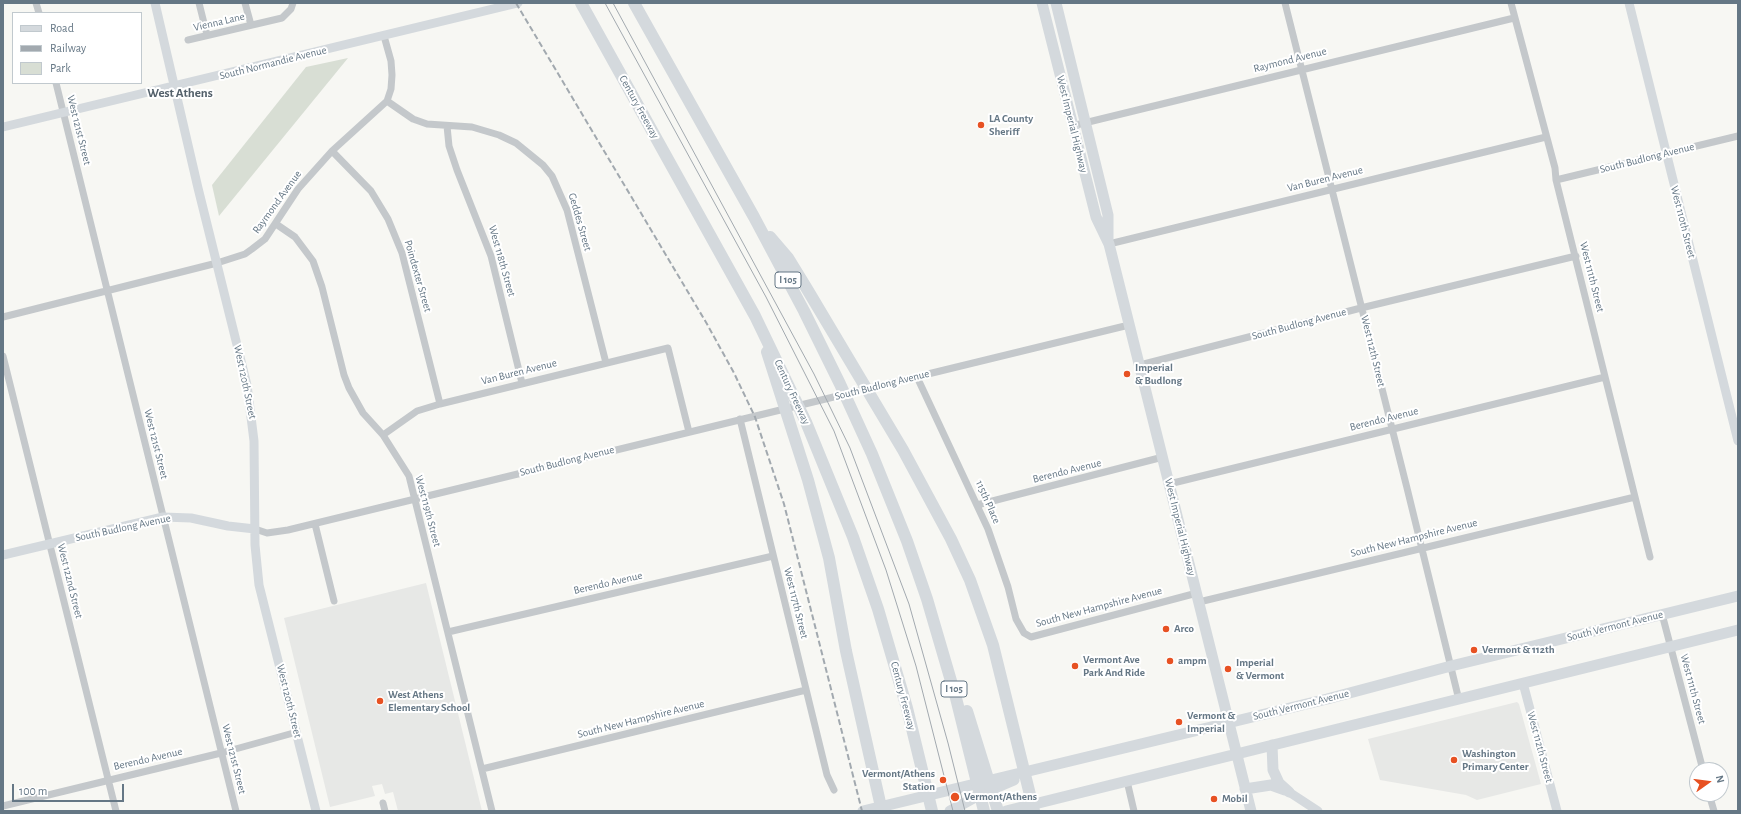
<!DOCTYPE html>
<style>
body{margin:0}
#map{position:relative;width:1741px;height:814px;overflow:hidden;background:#f7f7f3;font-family:"Alegreya Sans",sans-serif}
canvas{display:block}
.frame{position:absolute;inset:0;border:4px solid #657785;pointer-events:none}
.legend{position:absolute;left:12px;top:12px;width:130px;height:72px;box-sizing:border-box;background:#fff;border:1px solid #c1c9ce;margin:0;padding:5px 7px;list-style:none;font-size:12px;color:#657785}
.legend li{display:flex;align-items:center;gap:8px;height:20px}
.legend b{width:20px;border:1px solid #c1c9ce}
.north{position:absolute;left:1689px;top:762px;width:40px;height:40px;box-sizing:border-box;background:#fff;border:1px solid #c1c9ce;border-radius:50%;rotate:76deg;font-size:11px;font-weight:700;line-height:16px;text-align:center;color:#657785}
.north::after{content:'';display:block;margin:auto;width:14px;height:18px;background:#e75122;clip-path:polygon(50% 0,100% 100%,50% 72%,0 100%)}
.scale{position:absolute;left:12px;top:784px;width:112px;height:18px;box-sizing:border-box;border:2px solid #657785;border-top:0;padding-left:5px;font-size:12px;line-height:14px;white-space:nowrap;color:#657785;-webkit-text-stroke:3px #fff;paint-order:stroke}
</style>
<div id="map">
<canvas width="1741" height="814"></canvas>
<div class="frame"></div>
<ul class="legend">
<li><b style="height:5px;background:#d4d9dd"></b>Road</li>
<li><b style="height:5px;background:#a2a9af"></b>Railway</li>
<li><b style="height:11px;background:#d8ded4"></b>Park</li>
</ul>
<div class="north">N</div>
<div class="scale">100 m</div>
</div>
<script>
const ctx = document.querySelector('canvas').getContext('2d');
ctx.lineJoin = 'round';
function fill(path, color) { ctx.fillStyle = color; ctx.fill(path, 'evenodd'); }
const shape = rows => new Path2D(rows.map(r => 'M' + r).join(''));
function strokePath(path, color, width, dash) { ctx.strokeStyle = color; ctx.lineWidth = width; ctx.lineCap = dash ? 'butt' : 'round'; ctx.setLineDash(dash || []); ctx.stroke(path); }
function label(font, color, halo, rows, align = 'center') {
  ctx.font = font + ' "Alegreya Sans",sans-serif'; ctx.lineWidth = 4; ctx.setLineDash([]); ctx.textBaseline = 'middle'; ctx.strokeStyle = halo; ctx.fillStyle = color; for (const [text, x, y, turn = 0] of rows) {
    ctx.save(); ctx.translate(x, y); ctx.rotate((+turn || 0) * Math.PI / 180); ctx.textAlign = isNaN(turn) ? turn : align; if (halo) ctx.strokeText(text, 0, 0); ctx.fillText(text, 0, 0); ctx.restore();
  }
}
fill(shape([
 [426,583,482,811,398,811,393,792,385,794,382,784,372,786,375,796,330,807,284,618],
 [1517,702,1519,704,1541,784,1477,800,1466,795,1380,780,1368,739]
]), '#e7e8e6');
fill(shape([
 [348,58,219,216,212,185,306,67]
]), '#d8ded4');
strokePath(shape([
 [36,3,39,13],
 [199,3,207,35],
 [245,3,251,25],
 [1285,3,1407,488,1459,700],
 [1511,3,1555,168,1556,180,1650,557],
 [188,40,282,18,291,9,293,3],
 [56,83,236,811],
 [387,101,413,119,427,124,472,127,499,135,516,143,543,165,552,176,567,210,606,363],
 [447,126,449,146,457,170,491,256,522,383],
 [1072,126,1514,18],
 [332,151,371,191,388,219,402,253,440,404],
 [1556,180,1738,136],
 [276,224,295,237,313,261,322,287,344,375,349,388,363,413,383,435,409,476,492,811],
 [1109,244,1546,137],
 [3,317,217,263,245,254,252,249,265,239,298,189,332,151,387,101,391,89,392,75,391,61,384,36],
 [3,356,116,811],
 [1140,365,1361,308,1576,256],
 [917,377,988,529,1008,587,1016,619,1024,633,1031,637,1197,593],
 [740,419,827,775,834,790],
 [383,435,417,411,440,404,668,348,689,432],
 [1169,484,1605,377],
 [977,505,1163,457],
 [315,524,334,601],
 [255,529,267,533,288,530,1129,325],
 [1199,602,1635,497],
 [1662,614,1703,770],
 [448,632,773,556],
 [482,769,806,690],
 [1127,781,1134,811],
 [1709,794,1714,811],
 [383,803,385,811],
 [3,806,221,753,297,732]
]), '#c4c8cb', 7);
strokePath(shape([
 [155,3,198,188,247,385,254,441,255,545,259,585,316,811],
 [1629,3,1738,441],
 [3,127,518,3],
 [3,555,163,517,191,518,228,526,255,529],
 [1523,683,1557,811],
 [1289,792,1318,811]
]), '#d4d9dd', 9);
strokePath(shape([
 [1042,3,1096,217,1109,244,1251,811],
 [1056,3,1108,215,1108,239],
 [1272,745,1273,770,1279,783,1289,792],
 [1245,789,1271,785,1285,790],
 [863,811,1327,699,1451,666,1738,596],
 [950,811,979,795,1014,780],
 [1006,811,1738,630]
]), '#d4d9dd', 11);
strokePath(shape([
 [581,3,755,316,806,422,853,537,878,609,907,708,932,811],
 [634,3,754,217,804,311,840,384,872,454,907,541,927,599,956,698,984,811],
 [770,237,788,258,807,289,903,450,951,539,970,580,993,645,1034,811],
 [767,352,808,480,829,558,846,651,881,807],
 [967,711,998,811]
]), '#d4d9dd', 12);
strokePath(shape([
 [605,3,766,297,834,431,886,570,916,666,953,811],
 [613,3,814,374,850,448,909,604,948,743,965,811]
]), '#a2a9af', 1);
strokePath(shape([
 [516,3,707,324,734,373,755,417,784,504,862,811]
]), '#a2a9af', 2, [6, 3]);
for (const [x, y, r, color] of [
 [981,125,4,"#e75122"],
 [1127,374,4,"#e75122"],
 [1166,629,4,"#e75122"],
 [1474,650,4,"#e75122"],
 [1170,661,4,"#e75122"],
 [1075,666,4,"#e75122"],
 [1228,669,4,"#e75122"],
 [380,701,4,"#e75122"],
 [1179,722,4,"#e75122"],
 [1454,760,4,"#e75122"],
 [943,780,4,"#e75122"],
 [955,797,5,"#e75122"],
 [1214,799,4,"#e75122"]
]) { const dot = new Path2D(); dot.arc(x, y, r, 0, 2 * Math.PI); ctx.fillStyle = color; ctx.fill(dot); strokePath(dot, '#fff', 1.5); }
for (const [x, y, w] of [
 [788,280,26],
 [954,689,26]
]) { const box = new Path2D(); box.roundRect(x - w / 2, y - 8, w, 16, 3); ctx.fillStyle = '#fff'; ctx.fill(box); strokePath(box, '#657785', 1); }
label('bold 10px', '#657785', null, [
 ["I 105",788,280],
 ["I 105",954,689]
]);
label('11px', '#657785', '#fff', [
 ["Vienna Lane",219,22,-13],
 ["Raymond Avenue",1290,60,-14],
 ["South Normandie Avenue",273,63,-14],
 ["Century Freeway",639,107,61],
 ["West Imperial Highway",1072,124,76],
 ["West 121st Street",79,130,76],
 ["South Budlong Avenue",1647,158,-14],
 ["Van Buren Avenue",1325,179,-14],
 ["Raymond Avenue",277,202,-54],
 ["Geddes Street",580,222,74],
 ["West 110th Street",1683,222,76],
 ["West 118th Street",502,261,74],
 ["Poindexter Street",418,276,74],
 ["West 111th Street",1592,277,76],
 ["South Budlong Avenue",1299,324,-15],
 ["West 112th Street",1373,351,76],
 ["Van Buren Avenue",519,372,-14],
 ["West 120th Street",245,382,78],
 ["South Budlong Avenue",882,385,-14],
 ["Century Freeway",792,392,65],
 ["Berendo Avenue",1384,419,-14],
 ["West 121st Street",156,444,76],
 ["South Budlong Avenue",567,461,-14],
 ["Berendo Avenue",1067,471,-14],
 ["115th Place",988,502,66],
 ["West 119th Street",428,511,75],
 ["West Imperial Highway",1180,527,76],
 ["South Budlong Avenue",123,528,-12],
 ["South New Hampshire Avenue",1414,538,-14],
 ["West 122nd Street",70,581,76],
 ["Berendo Avenue",608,583,-13],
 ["West 117th Street",796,603,76],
 ["South New Hampshire Avenue",1099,607,-15],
 ["South Vermont Avenue",1615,626,-14],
 ["West 111th Street",1693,689,75],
 ["Century Freeway",903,696,75],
 ["West 120th Street",289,701,76],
 ["South Vermont Avenue",1301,705,-14],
 ["South New Hampshire Avenue",641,719,-14],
 ["West 112th Street",1540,747,75],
 ["Berendo Avenue",148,759,-13],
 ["West 121st Street",234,759,76]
]);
label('bold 11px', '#657785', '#fff', [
 ["LA County",989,119],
 ["Sheriff",989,132],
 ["Imperial",1135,368],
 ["& Budlong",1135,381],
 ["Arco",1174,629],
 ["Vermont & 112th",1482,650],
 ["Vermont Ave",1083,660],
 ["Park And Ride",1083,673],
 ["ampm",1178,661],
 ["Imperial",1236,663],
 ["& Vermont",1236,676],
 ["West Athens",388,695],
 ["Elementary School",388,708],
 ["Vermont &",1187,716],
 ["Imperial",1187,729],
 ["Washington",1462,754],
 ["Primary Center",1462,767],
 ["Vermont/Athens",935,774,"right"],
 ["Station",935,787,"right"],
 ["Vermont/Athens",964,797],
 ["Mobil",1222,799]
], 'left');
label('bold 13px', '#53606a', '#fff', [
 ["West Athens",180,93]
]);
</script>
